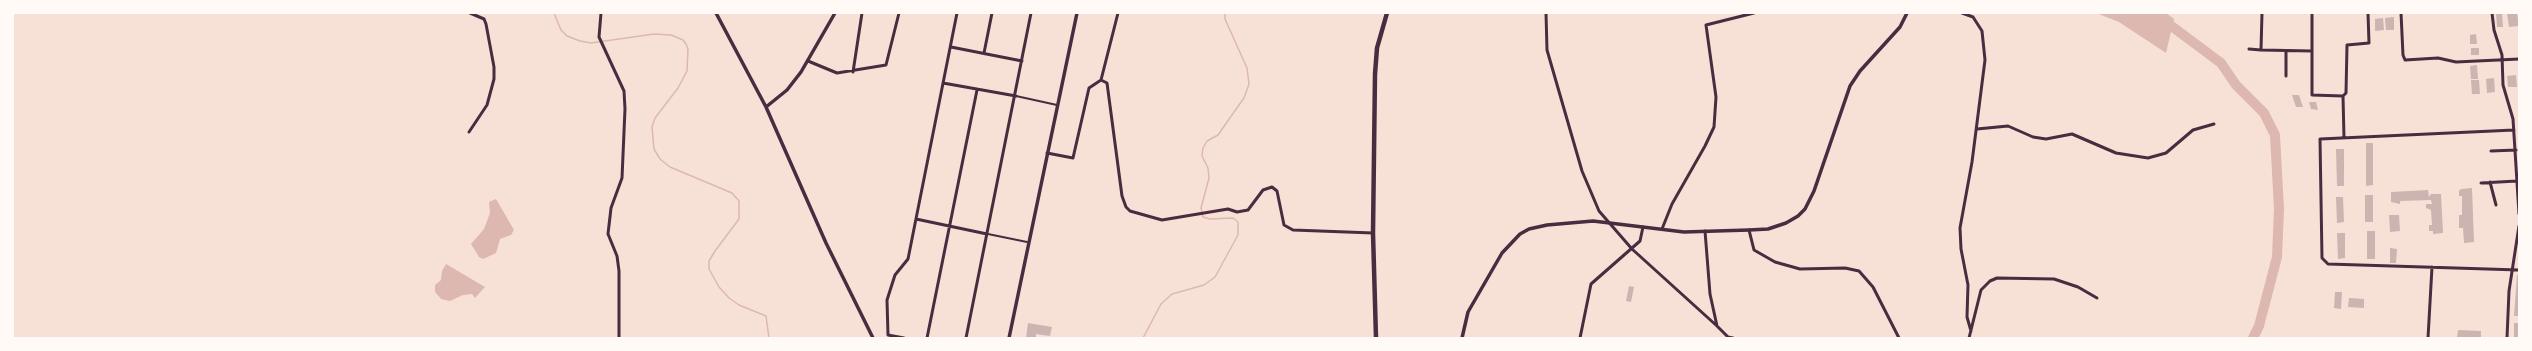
<!DOCTYPE html>
<style>
body{margin:0}
#map{position:relative;width:2532px;height:351px;overflow:hidden;background:#f7e1d7;font-family:"Public Sans",sans-serif}
canvas{display:block}
.frame{position:absolute;inset:0;border:14px solid #fffaf5;pointer-events:none}
</style>
<div id="map">
<canvas width="2532" height="351"></canvas>
<div class="frame"></div>
</div>
<script>
const ctx = document.querySelector('canvas').getContext('2d');
ctx.lineJoin = 'round';
function fill(path, color) { ctx.fillStyle = color; ctx.fill(path, 'evenodd'); }
const shape = rows => new Path2D(rows.map(r => 'M' + r).join(''));
function strokePath(path, color, width, dash) { ctx.strokeStyle = color; ctx.lineWidth = width; ctx.lineCap = dash ? 'butt' : 'round'; ctx.setLineDash(dash || []); ctx.stroke(path); }
fill(shape([
 [2096,13,2166,13,2174,19,2166,53,2119,22],
 [496,199,514,230,511,235,500,239,496,253,483,259,479,257,471,244,484,229,490,213,489,202],
 [446,264,485,287,475,298,472,294,463,295,450,301,441,299,435,292,435,285,441,280,442,271]
]), '#dcb8b0');
strokePath(shape([
 [554,13,561,30,567,36,580,41,591,43,654,34,671,35,683,40,686,44,688,49,687,71,678,88,655,118,652,127,654,149,660,159,670,167,732,193,739,201,739,219,715,251,709,261,709,269,719,287,729,298,739,305,766,316,769,338],
 [1143,338,1161,304,1172,294,1204,285,1215,277,1238,235,1238,222,1233,218,1210,219,1203,217,1201,208,1209,178,1208,168,1202,156,1203,148,1207,141,1218,135,1234,112,1244,98,1249,84,1247,68,1225,19,1225,13]
]), '#dcb8b0', 1.5);
strokePath(shape([
 [2149,13,2158,16,2221,63,2236,85,2264,113,2275,135,2279,209,2277,257,2259,326,2253,338]
]), '#dcb8b0', 10);
fill(shape([
 [2496,13,2502,13,2503,27,2497,27],
 [2507,13,2517,13,2519,26,2509,27],
 [2394,17,2394,30,2386,30,2385,18],
 [2383,18,2384,30,2375,31,2375,19],
 [2476,34,2477,44,2470,44,2470,35],
 [2471,48,2479,48,2479,55,2471,55],
 [2477,65,2478,79,2471,79,2470,66],
 [2516,75,2517,87,2508,87,2507,76],
 [2494,78,2495,92,2487,93,2486,79],
 [2471,80,2479,80,2480,94,2472,94],
 [2292,95,2299,95,2303,107,2296,107],
 [2309,102,2316,102,2318,110,2311,109],
 [2366,143,2373,143,2373,185,2366,186],
 [2336,149,2344,149,2344,186,2337,186],
 [2472,188,2474,242,2464,243,2463,228,2459,228,2459,215,2462,215,2462,196,2459,196,2459,191,2461,189],
 [2428,190,2429,197,2431,194,2441,194,2443,233,2433,234,2433,231,2429,231,2429,225,2432,225,2431,210,2426,208,2426,204,2432,204,2431,200,2400,201,2400,204,2391,202,2391,192],
 [2365,195,2373,195,2373,222,2365,222],
 [2336,197,2343,197,2344,222,2337,223],
 [2389,215,2399,215,2400,231,2390,232],
 [2367,231,2375,231,2375,259,2367,259],
 [2337,233,2345,233,2345,258,2338,259],
 [2390,248,2397,249,2396,263,2390,263],
 [2517,275,2519,275,2519,316,2514,316],
 [1629,286,1634,287,1631,302,1626,301],
 [2335,292,2342,292,2341,309,2334,308],
 [2349,298,2364,299,2364,308,2348,307],
 [1028,323,1052,327,1050,336,1036,334,1036,338,1026,338],
 [2514,323,2519,323,2519,338,2514,338],
 [2458,330,2481,331,2481,338,2457,337]
]), '#ccb4b1');
strokePath(shape([
 [1016,96,1057,105],
 [988,234,1027,242]
]), '#4a2c40', 2);
strokePath(shape([
 [601,13,599,37,624,91,625,109,622,178,611,208,608,234,617,256,619,271,619,338],
 [1546,13,1547,50,1582,171,1599,211,1632,249,1717,326],
 [1962,13,1973,17,1982,31,1985,60,1972,162,1960,228,1961,249,1968,285,1967,317,1971,331],
 [2262,13,2261,50,2312,51,2312,95,2343,96],
 [2401,13,2403,55,2405,60,2438,58,2456,62,2519,59],
 [2492,13,2494,30,2502,55,2503,85,2513,119,2519,214],
 [951,47,1022,61],
 [2249,49,2261,50],
 [2312,51,2312,13],
 [2286,52,2286,76],
 [984,53,992,13],
 [808,61,837,73,886,65,899,13],
 [853,72,862,13],
 [1101,80,1107,83,1122,196,1126,207,1130,211,1162,220,1228,209,1237,212,1248,210,1263,190,1272,187,1277,191,1284,225,1293,230,1373,233],
 [943,83,1016,96],
 [1977,129,2008,126,2033,137,2046,139,2072,134,2116,153,2148,158,2166,153,2193,130,2214,124],
 [2514,130,2320,139,2322,258,2328,264,2519,270],
 [469,132,487,105,494,79,494,67,486,24,484,19,470,13],
 [2344,138,2343,96,2346,93,2347,45,2369,43,2368,13],
 [2491,151,2516,150],
 [1047,153,1073,158,1089,88,1101,80,1118,13],
 [2490,182,2496,205],
 [2481,183,2517,181],
 [916,219,987,234],
 [1662,229,1672,204,1705,146,1714,127,1716,97,1706,25,1754,13],
 [1749,230,1754,250,1775,262,1800,269,1845,268,1859,271,1873,287,1899,338],
 [1705,231,1710,294,1717,326,1728,337,1733,338],
 [904,338,888,335,887,300,895,275,908,259,957,13],
 [927,338,977,90],
 [966,338,1031,13],
 [1580,338,1591,284,1640,241,1643,227],
 [1969,338,1981,290,1990,281,1997,278,2054,279,2078,287,2097,298],
 [2428,338,2432,267],
 [2507,338,2509,291,2519,226]
]), '#4a2c40', 3);
strokePath(shape([
 [716,13,766,107,826,243,873,338],
 [766,107,787,90,801,72,835,13],
 [1009,338,1077,13],
 [1462,338,1468,312,1502,253,1520,234,1529,229,1547,225,1593,221,1684,232,1749,230,1768,229,1786,223,1798,216,1805,209,1814,191,1850,86,1860,71,1900,27,1907,13]
]), '#4a2c40', 3.5);
strokePath(shape([
 [1376,338,1373,233,1375,74,1377,48,1387,13]
]), '#4a2c40', 4.5);
</script>
